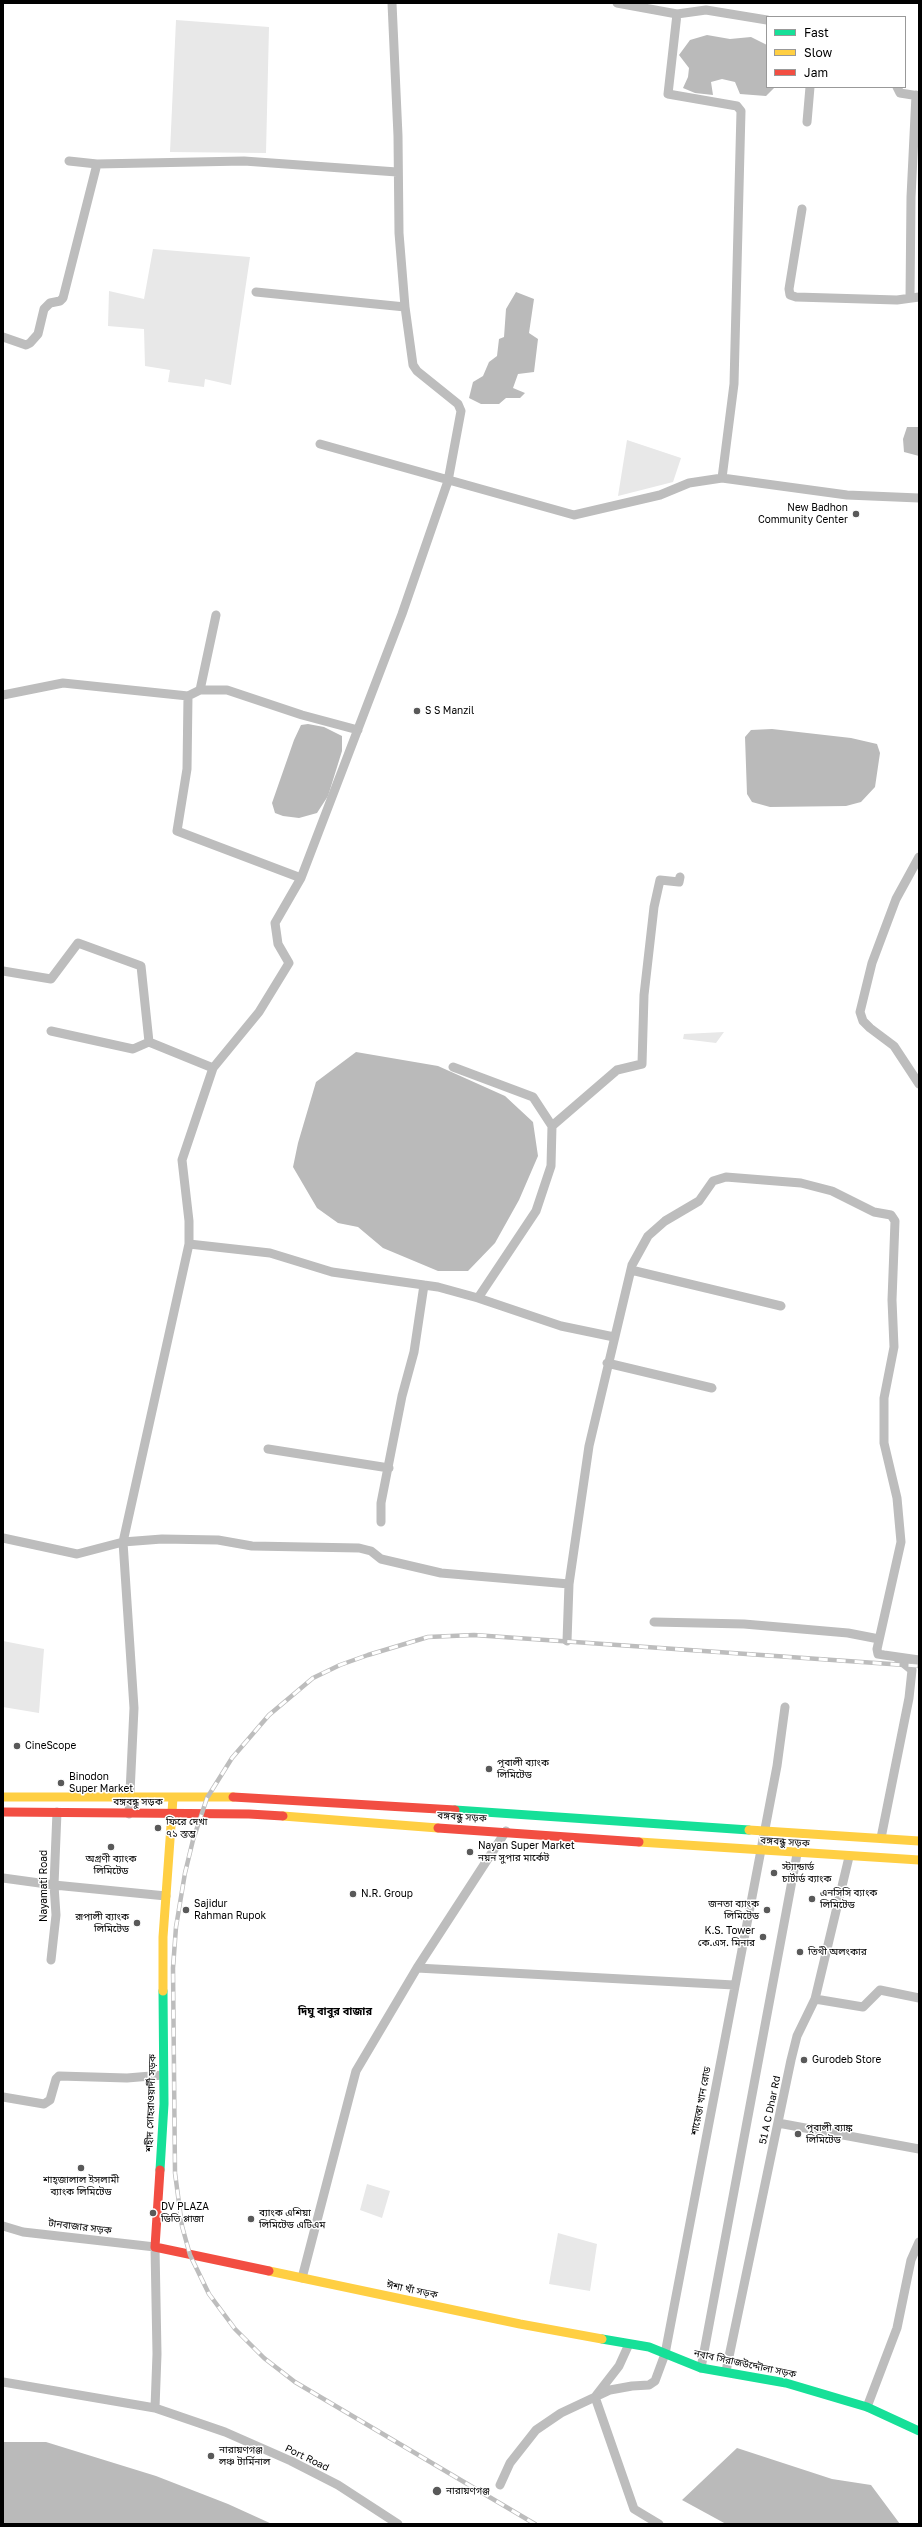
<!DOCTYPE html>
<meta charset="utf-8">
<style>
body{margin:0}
#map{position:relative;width:922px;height:2527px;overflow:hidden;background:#fff;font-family:"Golos Text",sans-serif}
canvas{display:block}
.frame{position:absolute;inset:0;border:4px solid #000;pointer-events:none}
.legend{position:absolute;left:766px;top:16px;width:140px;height:72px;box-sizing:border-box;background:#fff;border:1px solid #999;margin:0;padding:5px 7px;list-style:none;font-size:12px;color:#000}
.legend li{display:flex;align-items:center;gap:8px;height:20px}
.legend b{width:20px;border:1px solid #999}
</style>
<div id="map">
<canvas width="922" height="2527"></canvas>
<div class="frame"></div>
<ul class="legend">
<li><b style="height:5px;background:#16e098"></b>Fast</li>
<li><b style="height:5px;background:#ffcf43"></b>Slow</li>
<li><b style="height:5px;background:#f24e42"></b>Jam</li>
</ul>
</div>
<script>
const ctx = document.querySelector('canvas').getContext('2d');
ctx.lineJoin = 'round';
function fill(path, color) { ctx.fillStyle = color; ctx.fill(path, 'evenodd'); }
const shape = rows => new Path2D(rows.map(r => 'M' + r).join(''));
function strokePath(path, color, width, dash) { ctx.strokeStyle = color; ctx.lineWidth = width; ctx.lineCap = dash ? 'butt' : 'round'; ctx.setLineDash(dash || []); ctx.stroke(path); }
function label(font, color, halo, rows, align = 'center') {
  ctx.font = font + ' "Golos Text","Noto Sans Bengali",sans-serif'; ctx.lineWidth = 3; ctx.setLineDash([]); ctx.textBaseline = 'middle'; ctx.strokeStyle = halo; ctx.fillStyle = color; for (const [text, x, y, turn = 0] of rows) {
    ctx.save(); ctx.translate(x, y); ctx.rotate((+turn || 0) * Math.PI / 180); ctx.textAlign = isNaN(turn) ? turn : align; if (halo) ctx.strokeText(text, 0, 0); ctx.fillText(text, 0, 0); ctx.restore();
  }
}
fill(shape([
 [176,20,269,27,266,153,170,152],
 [153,249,250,257,231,385,205,379,204,387,168,382,170,370,145,366,144,329,108,326,109,291,144,299],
 [627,440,681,458,673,482,618,496],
 [724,1032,716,1043,683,1039,684,1034],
 [3,1641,44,1649,39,1713,3,1707],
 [367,2184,390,2191,382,2218,360,2210],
 [558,2233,597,2244,590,2291,549,2284]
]), '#e8e8e8');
fill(shape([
 [707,35,730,39,751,37,767,45,767,87,775,87,766,96,740,94,735,82,722,79,711,82,713,95,695,93,683,88,688,77,689,68,679,55,690,40],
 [516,292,534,299,529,333,538,339,534,372,518,374,513,388,525,393,520,398,506,398,499,404,481,404,469,398,473,382,483,376,489,362,497,356,499,339,504,337,506,309],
 [907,427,919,427,919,456,904,452,903,439],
 [308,724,324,727,342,736,342,751,328,796,317,813,299,818,283,816,275,813,272,803,294,740,301,725],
 [772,729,851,738,877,744,880,753,875,787,861,802,846,806,770,807,752,802,747,794,745,737,751,730],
 [356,1052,438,1066,505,1096,533,1122,538,1156,519,1200,495,1243,468,1271,438,1271,383,1248,358,1227,338,1223,317,1208,293,1167,298,1143,316,1082],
 [3,2442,46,2442,156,2476,228,2504,272,2524,3,2524],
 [737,2448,832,2479,871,2485,900,2524,726,2524,682,2500]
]), '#bababa');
strokePath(shape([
 [617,3,677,14,668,94,737,106,741,111,734,384,722,478],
 [677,14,706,10,767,20],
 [897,87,900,93,919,96],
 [807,122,810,87],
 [69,161,97,164,244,161,397,172],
 [802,209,789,289,790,295,796,297,897,300,919,297],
 [256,292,405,307],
 [910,298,911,197,916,95],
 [3,337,26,345,30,343,38,334,44,309,50,303,60,301,63,298,97,164],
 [320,444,574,515,660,495,689,483,722,478,847,495,919,498],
 [200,690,216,615],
 [3,695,63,683,188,696,200,690,227,690,302,715,358,730],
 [188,696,187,769,177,831,301,878],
 [919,857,896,899,872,963,860,1012,863,1021,870,1028,894,1046,919,1084],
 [3,971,51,979,78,943,141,966,149,1042,213,1068],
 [51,1031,133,1049,149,1042],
 [453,1067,533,1097,552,1126,551,1166,536,1211,478,1298],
 [552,1126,617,1070,642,1064,644,995,654,907,660,880,679,882,680,877],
 [189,1244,270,1253,332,1272,438,1287,478,1298,561,1326,614,1337],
 [631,1270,781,1306],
 [607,1363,712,1388],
 [268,1449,389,1468],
 [381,1522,381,1503,402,1396,414,1352,424,1285],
 [3,1538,77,1554,123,1542,162,1539,218,1540,252,1546,359,1548,371,1551,381,1559,441,1573,569,1584],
 [654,1622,744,1624,848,1633,879,1639],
 [567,1641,569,1584,589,1446,632,1265,648,1236,665,1221,699,1201,713,1181,726,1177,801,1183,832,1191,874,1212,891,1215,895,1221,892,1300,894,1347,884,1398,884,1443,897,1498,901,1542,877,1649,878,1654,884,1655,919,1660],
 [129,1814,134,1708,123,1542,189,1244,189,1221,182,1160,213,1068,259,1012,289,963,278,944,275,923,301,878,402,614,448,481,461,411,458,404,417,371,413,365,405,307,399,233,398,136,392,3],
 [881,1838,909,1698,912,1670,896,1657],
 [3,1878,54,1885,166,1896],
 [51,1960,56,1915,54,1885,57,1812],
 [417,1968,734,1985],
 [815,1999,863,2007,880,1990,919,1998],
 [3,2097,44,2104,50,2100,56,2079,59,2076,127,2078,163,2075],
 [778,2123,919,2149],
 [3,2226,23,2232,155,2247,157,2354,155,2408],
 [302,2278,356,2071,417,1968,506,1831],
 [629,2344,619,2366,595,2397,634,2509,659,2524],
 [701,2368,797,1854],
 [726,2371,791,2060,797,2036,815,1999,849,1857],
 [3,2382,155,2408,225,2432,291,2461,338,2485,398,2524],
 [867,2407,897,2328,911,2260,919,2242],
 [500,2485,510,2463,536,2430,561,2413,610,2390,632,2386,649,2385,655,2381,665,2354,777,1766,785,1707]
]), '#bdbdbd', 9);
strokePath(shape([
 [455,1810,749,1830],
 [160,2170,164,2104,163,1991],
 [602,2339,649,2347,701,2368,786,2383,867,2407,919,2431]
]), '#16e098', 9);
strokePath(shape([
 [3,1797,233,1797],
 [283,1816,438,1828],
 [749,1830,919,1841],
 [639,1842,919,1860],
 [163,1991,163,1937,173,1798],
 [269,2271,520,2324,602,2339]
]), '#ffcf43', 9);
strokePath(shape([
 [233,1797,455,1810],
 [3,1812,249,1814,283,1816],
 [438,1828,639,1842],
 [160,2170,155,2247,269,2271]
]), '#f24e42', 9);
const rail = shape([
 [535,2524,295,2382,264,2358,235,2329,209,2294,190,2255,182,2226,175,2173,173,1968,176,1927,185,1873,193,1840,207,1798,232,1758,269,1715,313,1678,340,1665,368,1655,428,1637,474,1635,919,1666]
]);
strokePath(rail, '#bdbdbd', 4.5);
strokePath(rail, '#fff', 3, [9]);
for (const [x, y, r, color] of [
 [856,514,4,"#595959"],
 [417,711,4,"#595959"],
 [17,1746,4,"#595959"],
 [489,1769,4,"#595959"],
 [61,1783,4,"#595959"],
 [158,1828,4,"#595959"],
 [111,1847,4,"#595959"],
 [470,1852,4,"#595959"],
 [774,1873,4,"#595959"],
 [353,1894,4,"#595959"],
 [812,1899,4,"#595959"],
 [186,1910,4,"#595959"],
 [767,1910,4,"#595959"],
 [137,1923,4,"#595959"],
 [763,1937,4,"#595959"],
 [800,1952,4,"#595959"],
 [804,2060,4,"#595959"],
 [798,2134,4,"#595959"],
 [81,2168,4,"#595959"],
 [153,2213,4,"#595959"],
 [251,2219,4,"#595959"],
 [211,2456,4,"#595959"],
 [437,2491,5,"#595959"]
]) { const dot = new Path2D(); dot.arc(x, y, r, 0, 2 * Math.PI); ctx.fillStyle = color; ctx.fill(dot); strokePath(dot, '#fff', 1.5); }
label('10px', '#000', '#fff', [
 ["New Badhon",848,508,"right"],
 ["Community Center",848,520,"right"],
 ["S S Manzil",425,711],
 ["CineScope",25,1746],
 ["পূবালী ব্যাংক",497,1763],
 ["লিমিটেড",497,1775],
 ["Binodon",69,1777],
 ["Super Market",69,1789],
 ["ফিরে দেখা",166,1822],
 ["৭১ স্তম্ভ",166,1834],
 ["Nayan Super Market",478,1846],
 ["নয়ন সুপার মার্কেট",478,1858],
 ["অগ্রণী ব্যাংক",111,1859,"center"],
 ["লিমিটেড",111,1871,"center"],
 ["স্ট্যান্ডার্ড",782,1867],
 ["চার্টার্ড ব্যাংক",782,1879],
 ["এনসিসি ব্যাংক",820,1893],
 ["লিমিটেড",820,1905],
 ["N.R. Group",361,1894],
 ["Sajidur",194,1904],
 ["Rahman Rupok",194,1916],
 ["জনতা ব্যাংক",759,1904,"right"],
 ["লিমিটেড",759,1916,"right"],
 ["রূপালী ব্যাংক",129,1917,"right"],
 ["লিমিটেড",129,1929,"right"],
 ["K.S. Tower",755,1931,"right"],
 ["কে.এস. মিনার",755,1943,"right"],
 ["তিথী অলংকার",808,1952],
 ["Gurodeb Store",812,2060],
 ["পূবালী ব্যাঙ্ক",806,2128],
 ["লিমিটেড",806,2140],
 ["শাহ্জালাল ইসলামী",81,2180,"center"],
 ["ব্যাংক লিমিটেড",81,2192,"center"],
 ["DV PLAZA",161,2207],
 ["ডিভি প্লাজা",161,2219],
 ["ব্যাংক এশিয়া",259,2213],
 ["লিমিটেড এটিএম",259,2225],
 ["নারায়ণগঞ্জ",219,2450],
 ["লঞ্চ টার্মিনাল",219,2462],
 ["নারায়ণগঞ্জ",446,2491]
], 'left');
label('10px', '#000', '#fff', [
 ["বঙ্গবন্ধু সড়ক",138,1802],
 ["বঙ্গবন্ধু সড়ক",462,1817,4],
 ["বঙ্গবন্ধু সড়ক",785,1842,4],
 ["Nayamati Road",44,1886,-90],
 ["শায়েস্তা খান রোড",701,2101,-79],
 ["শহীদ সোহরাওয়ার্দী সড়ক",151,2103,-88],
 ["51 A C Dhar Rd",770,2110,-78],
 ["টানবাজার সড়ক",80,2227,7],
 ["ঈশা খাঁ সড়ক",412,2290,12],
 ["নবাব সিরাজউদ্দৌলা সড়ক",745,2364,12],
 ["Port Road",307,2458,26]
]);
label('bold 11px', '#000', '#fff', [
 ["দিঘু বাবুর বাজার",335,2012]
]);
</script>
